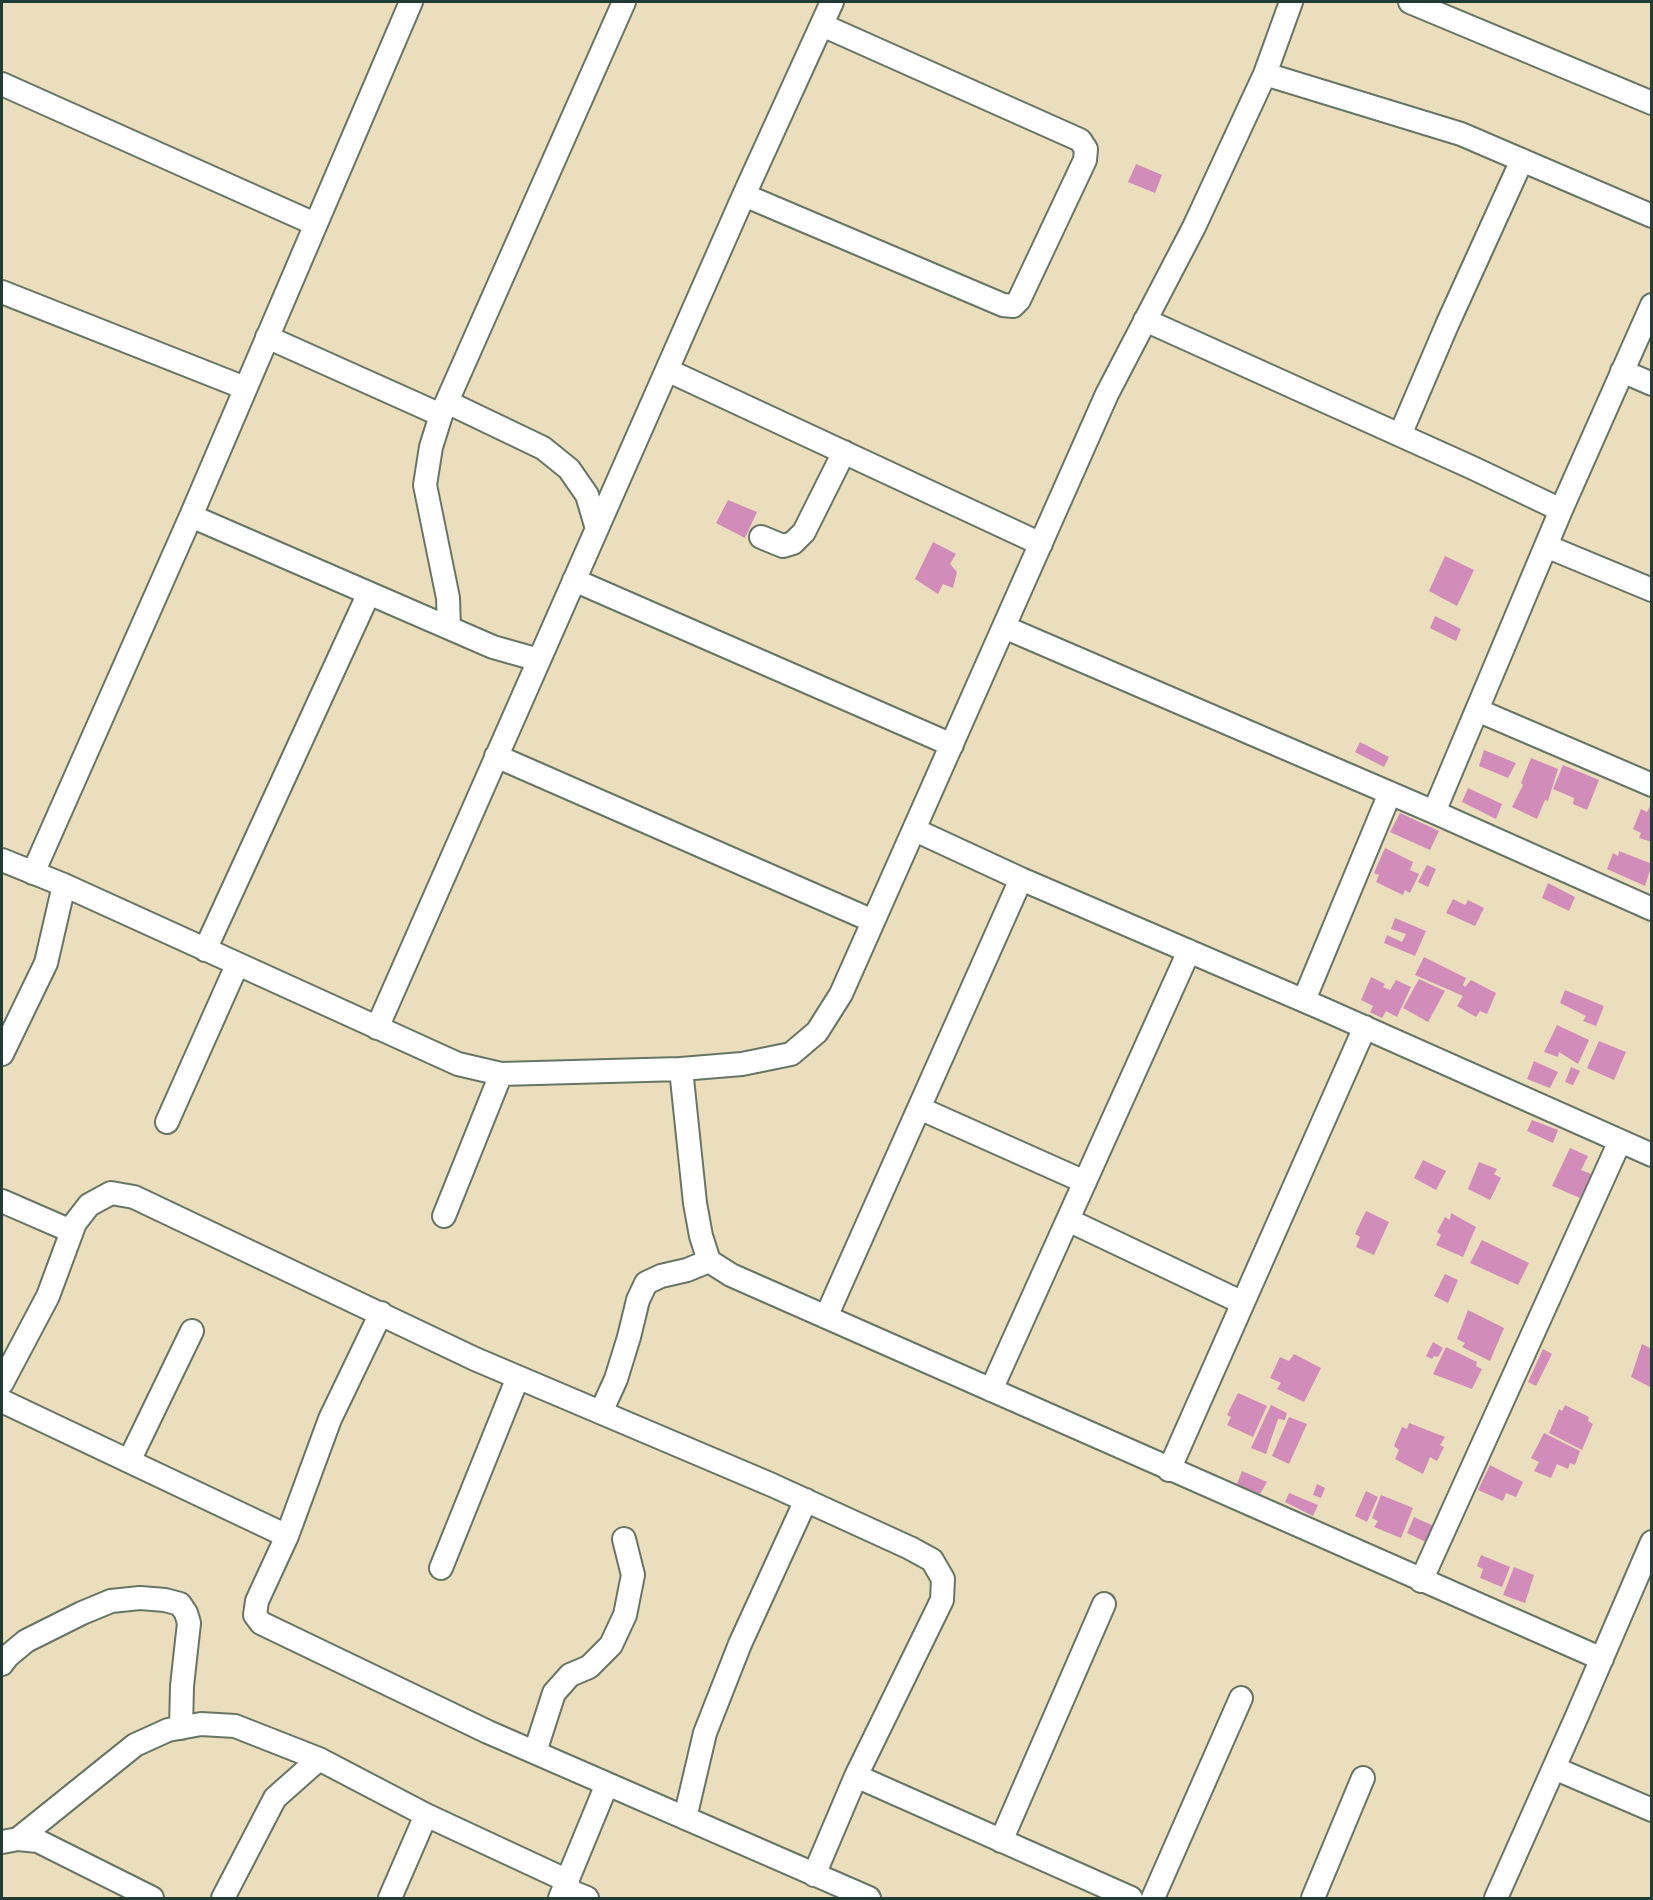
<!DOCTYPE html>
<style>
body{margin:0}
#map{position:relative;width:1653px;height:1900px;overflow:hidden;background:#ebdebc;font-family:"Libre Caslon Text",serif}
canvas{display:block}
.frame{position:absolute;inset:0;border:3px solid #1f3d34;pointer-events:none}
</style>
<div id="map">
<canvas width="1653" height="1900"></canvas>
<div class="frame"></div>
</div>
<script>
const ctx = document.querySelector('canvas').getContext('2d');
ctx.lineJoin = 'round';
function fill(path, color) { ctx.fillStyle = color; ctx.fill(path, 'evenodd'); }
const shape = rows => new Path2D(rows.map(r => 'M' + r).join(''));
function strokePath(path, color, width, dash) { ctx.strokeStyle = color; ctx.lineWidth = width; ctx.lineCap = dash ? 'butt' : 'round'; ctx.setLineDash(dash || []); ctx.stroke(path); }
fill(shape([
 [1136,164,1162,175,1155,193,1128,182],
 [728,500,757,512,745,538,716,523],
 [933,542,956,554,950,564,957,572,953,588,943,584,938,594,915,579],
 [1445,556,1474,570,1457,606,1429,591],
 [1435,616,1461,629,1456,641,1430,628],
 [1360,742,1389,757,1384,767,1355,752],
 [1484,750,1516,763,1508,778,1479,766],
 [1531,758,1558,769,1548,801,1545,800,1537,819,1512,807,1523,785,1521,783],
 [1563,765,1599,780,1587,810,1573,804,1574,798,1553,789],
 [1468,788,1502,804,1496,819,1462,802],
 [1650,806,1652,807,1652,842,1639,838,1641,833,1633,829,1641,809,1647,812],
 [1400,813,1439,831,1430,850,1390,832],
 [1385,848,1413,862,1410,870,1419,874,1410,893,1405,890,1403,895,1376,882,1379,875,1374,873],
 [1619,851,1652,864,1645,886,1607,869,1613,853,1618,856],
 [1427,865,1436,869,1428,887,1418,882],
 [1548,883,1575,897,1569,911,1542,898],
 [1453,899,1465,905,1468,900,1484,908,1475,926,1446,913],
 [1395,918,1426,931,1415,956,1384,943,1387,935,1402,942,1406,934,1391,929],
 [1424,957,1466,978,1463,985,1465,987,1471,980,1496,993,1487,1014,1480,1011,1476,1017,1457,1006,1463,996,1415,975],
 [1371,977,1385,984,1383,987,1390,990,1396,980,1411,987,1397,1017,1386,1011,1382,1018,1370,1012,1373,1006,1361,1000],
 [1419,979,1445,991,1428,1022,1403,1008],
 [1565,990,1604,1006,1596,1026,1583,1021,1586,1016,1560,1003],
 [1557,1025,1589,1040,1578,1064,1559,1052,1558,1057,1544,1052],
 [1599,1041,1626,1052,1614,1080,1587,1068],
 [1534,1061,1558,1072,1550,1088,1527,1079],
 [1571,1067,1580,1071,1573,1085,1565,1082],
 [1532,1120,1558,1130,1553,1143,1527,1131],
 [1570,1148,1588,1156,1581,1170,1591,1174,1580,1198,1552,1186],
 [1423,1160,1446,1171,1436,1190,1414,1178],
 [1479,1162,1497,1169,1494,1174,1501,1178,1490,1200,1468,1189],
 [1366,1211,1389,1222,1374,1255,1356,1247,1360,1237,1355,1234],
 [1451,1213,1476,1227,1463,1257,1436,1245,1441,1235,1437,1232,1445,1217,1450,1220],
 [1482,1240,1529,1263,1518,1285,1470,1263],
 [1445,1274,1458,1280,1448,1303,1434,1296],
 [1468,1310,1504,1328,1490,1361,1462,1347,1465,1343,1457,1339],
 [1433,1342,1443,1348,1438,1357,1434,1356,1432,1359,1426,1356],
 [1642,1344,1652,1349,1652,1388,1631,1377],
 [1446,1347,1477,1362,1476,1366,1482,1369,1472,1389,1433,1374],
 [1543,1349,1552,1354,1536,1386,1528,1382],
 [1294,1354,1321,1368,1304,1402,1277,1389,1281,1383,1270,1378,1280,1357,1289,1361],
 [1238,1393,1267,1406,1253,1437,1227,1425,1231,1417,1227,1415],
 [1271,1405,1287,1413,1285,1420,1278,1419,1266,1454,1251,1448],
 [1565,1405,1589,1417,1588,1421,1593,1424,1582,1450,1549,1433,1559,1409,1562,1411],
 [1289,1417,1307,1424,1289,1464,1272,1456],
 [1409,1423,1445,1437,1440,1445,1444,1447,1437,1461,1430,1457,1423,1474,1395,1459,1399,1450,1394,1446,1402,1427,1407,1429],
 [1544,1433,1580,1451,1575,1465,1570,1463,1568,1469,1557,1464,1551,1478,1534,1471,1539,1462,1531,1458],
 [1490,1465,1523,1482,1516,1497,1506,1493,1503,1501,1478,1490],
 [1242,1471,1267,1482,1260,1494,1237,1484],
 [1317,1484,1325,1488,1321,1498,1313,1495],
 [1366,1491,1378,1497,1367,1522,1355,1516],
 [1289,1493,1318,1505,1313,1516,1285,1502],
 [1381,1495,1413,1508,1401,1538,1374,1527,1378,1521,1372,1518],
 [1414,1517,1436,1527,1430,1544,1407,1533],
 [1481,1555,1510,1567,1502,1587,1480,1578,1483,1569,1477,1566],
 [1514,1567,1534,1575,1525,1603,1503,1595]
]), '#d18cba');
const minor = shape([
 [1410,2,1652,103],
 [1265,74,1461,134,1652,216],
 [2,84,315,224],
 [744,195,1003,305,1013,306,1019,300,1085,160,1086,149,1080,140,822,25],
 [2,292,245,388],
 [1145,320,1473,468,1561,510],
 [267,337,441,415],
 [667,370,1041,544],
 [1622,371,1652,384],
 [447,402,543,448,569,469,587,495,597,529],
 [1400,435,1447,325,1522,160],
 [191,516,493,647,539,660],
 [761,537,783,546,793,543,804,532,844,452],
 [1546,546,1652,590],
 [574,580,952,745],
 [1004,627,1434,812,1652,909],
 [449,628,448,598,425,485,431,447,441,415,624,2],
 [1477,710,1652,785],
 [496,756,873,921],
 [1434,812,1561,510,1652,305],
 [915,830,1021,879,1321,1008,1652,1155],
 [2,860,64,885,458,1064,501,1074,681,1069,742,1064,791,1054,817,1032,841,994,1107,394,1194,227,1265,74,1291,2],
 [33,873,191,516,411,2],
 [205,950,368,595],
 [1304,1000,1390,793],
 [377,1028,744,195,832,2],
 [2,1054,46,963,64,885],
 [681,1069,695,1203,701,1236,709,1261,731,1275,1602,1659],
 [919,1108,1085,1182],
 [167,1122,237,965],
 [2,1201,71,1231],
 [444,1216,501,1074],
 [1068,1220,1243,1303],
 [381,1313,330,1419,287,1536,257,1601,255,1615,261,1623,488,1732,869,1898],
 [826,1317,1021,879],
 [2,1383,48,1296,75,1223,89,1205,111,1193,134,1197,475,1359,772,1485,910,1548,932,1560,943,1579,942,1600,856,1776,814,1875],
 [991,1390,1189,951],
 [2,1401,287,1536],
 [601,1412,616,1379,629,1337,638,1300,646,1283,661,1276,687,1270,709,1261],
 [129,1461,192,1331],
 [1169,1470,1365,1027],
 [441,1568,518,1377],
 [1421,1581,1620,1141],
 [2,1664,8,1656,26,1641,82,1613,111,1601,140,1598,165,1600,180,1604,186,1613,189,1623,182,1686,181,1728],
 [535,1752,554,1693,570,1675,589,1667,611,1645,625,1615,633,1575,624,1539],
 [1554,1768,1652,1810],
 [856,1776,1131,1898],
 [685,1818,705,1733,740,1644,806,1500],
 [18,1839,135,1745,168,1730,201,1724,235,1726,319,1759,426,1815,568,1881],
 [1001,1841,1104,1604],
 [2,1842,18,1839,38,1841,152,1898],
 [565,1889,587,1898],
 [223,1898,275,1798,319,1759],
 [390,1898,426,1815],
 [560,1898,607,1784],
 [1153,1898,1241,1698],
 [1313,1898,1363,1778],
 [1496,1898,1577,1716,1652,1542]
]);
strokePath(minor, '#667564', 26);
strokePath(minor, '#fff', 22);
</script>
